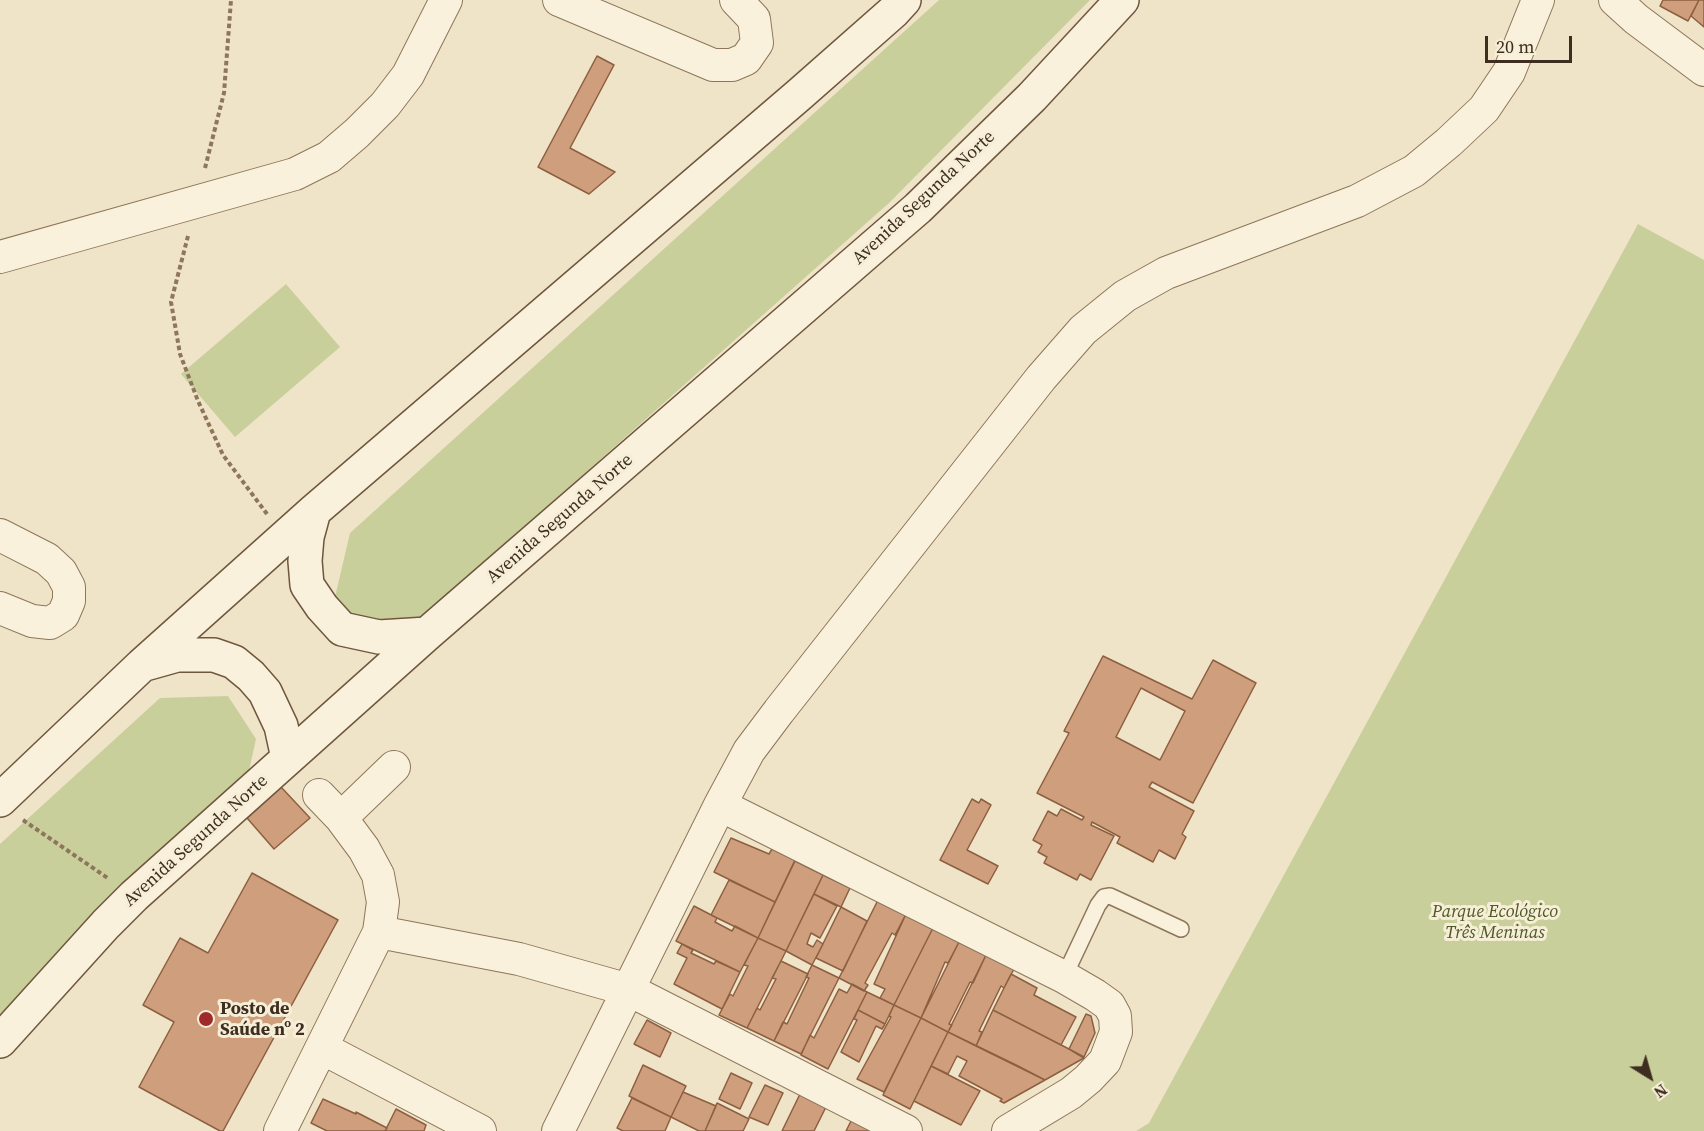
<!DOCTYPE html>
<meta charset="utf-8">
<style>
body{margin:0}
#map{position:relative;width:1704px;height:1131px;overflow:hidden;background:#f0e4c8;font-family:"Source Serif 4",serif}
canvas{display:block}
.north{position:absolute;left:1620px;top:1047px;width:60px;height:60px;-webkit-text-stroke:4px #f7eed8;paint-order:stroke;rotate:143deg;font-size:16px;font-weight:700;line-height:24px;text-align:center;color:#3d2e20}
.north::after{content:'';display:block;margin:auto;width:21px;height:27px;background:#3d2e20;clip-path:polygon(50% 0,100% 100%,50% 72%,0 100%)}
.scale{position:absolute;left:1485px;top:36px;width:87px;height:27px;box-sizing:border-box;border:3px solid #3d2e20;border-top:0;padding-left:8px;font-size:18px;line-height:21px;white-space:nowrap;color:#3d2e20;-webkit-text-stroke:4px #f7eed8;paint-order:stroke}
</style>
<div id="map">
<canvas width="1704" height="1131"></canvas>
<div class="north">N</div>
<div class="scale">20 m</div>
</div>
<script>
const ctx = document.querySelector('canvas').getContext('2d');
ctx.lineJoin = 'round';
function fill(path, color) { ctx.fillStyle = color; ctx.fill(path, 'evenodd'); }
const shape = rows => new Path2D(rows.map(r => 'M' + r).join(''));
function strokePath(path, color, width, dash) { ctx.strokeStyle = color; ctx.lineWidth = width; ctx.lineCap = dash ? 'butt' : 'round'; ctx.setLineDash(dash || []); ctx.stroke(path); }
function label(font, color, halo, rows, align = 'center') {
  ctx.font = font + ' "Source Serif 4",serif'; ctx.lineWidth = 6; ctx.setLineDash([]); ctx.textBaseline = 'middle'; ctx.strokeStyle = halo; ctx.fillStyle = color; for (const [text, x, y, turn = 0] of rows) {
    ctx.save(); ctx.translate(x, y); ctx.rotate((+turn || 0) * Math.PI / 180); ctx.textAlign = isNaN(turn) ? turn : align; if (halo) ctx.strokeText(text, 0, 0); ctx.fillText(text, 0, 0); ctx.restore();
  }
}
fill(shape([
 [939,0,1090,0,889,203,414,625,359,623,335,597,350,533],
 [1638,224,1704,260,1704,1131,1136,1131,1149,1123],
 [286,284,340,347,235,437,181,374],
 [228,696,256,739,243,798,0,1034,0,844,160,698]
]), '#c9cf9b');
const building = shape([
 [1663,0,1699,0,1688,21,1660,6,1663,0],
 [1699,0,1704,0,1704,27,1691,16,1699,0],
 [597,56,614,65,570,148,615,172,589,194,538,167,597,56],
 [1103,656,1192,699,1213,660,1256,683,1193,803,1152,782,1149,787,1194,811,1182,834,1186,837,1175,859,1159,850,1153,862,1117,843,1120,837,1092,822,1091,825,1114,836,1091,880,1080,874,1077,880,1044,863,1047,857,1038,852,1042,845,1033,840,1048,811,1057,816,1061,809,1082,820,1084,817,1037,793,1069,733,1064,731,1103,656],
 [1141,688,1185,711,1160,760,1116,737,1141,688],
 [281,787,310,818,274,849,247,818,281,787],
 [972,799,979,803,981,799,991,805,967,850,998,866,988,884,940,860,972,799],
 [731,838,769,854,772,849,795,860,775,902,714,872,731,838],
 [795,861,823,875,786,951,758,938,795,861],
 [252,873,338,920,223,1131,220,1131,139,1087,174,1022,143,1005,180,938,208,953,252,873],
 [823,875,850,888,841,907,814,894,823,875],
 [729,880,775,902,758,938,711,915,729,880],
 [814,894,837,906,820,938,811,933,808,941,807,944,813,947,817,940,823,944,812,965,786,951,814,894],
 [878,900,906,914,895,935,892,933,865,983,868,985,864,991,839,978,878,900],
 [694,906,717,918,715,922,732,931,735,926,758,938,740,972,676,941,694,906],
 [841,907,867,921,843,971,816,958,841,907],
 [906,914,933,928,894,1005,880,998,885,989,874,984,906,914],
 [933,928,959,942,948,963,945,962,921,1018,894,1005,933,928],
 [758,938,786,951,747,1028,719,1015,730,994,733,996,748,966,744,965,758,938],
 [959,942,986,955,973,983,970,982,949,1024,952,1025,948,1032,921,1018,959,942],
 [682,944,693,950,691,953,714,964,716,961,740,972,722,1009,674,984,687,958,677,953,682,944],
 [986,955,1014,969,1004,988,1001,986,979,1031,982,1032,976,1046,948,1032,986,955],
 [781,961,808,974,774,1041,747,1028,757,1008,760,1010,776,979,772,978,781,961],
 [812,965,839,978,801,1054,774,1041,783,1022,787,1024,809,978,806,977,812,965],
 [1011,974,1037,988,1034,995,1076,1017,1061,1045,993,1010,1011,974],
 [852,984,867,992,828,1069,801,1055,810,1035,814,1038,839,989,847,993,852,984],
 [867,992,894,1005,885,1024,858,1010,867,992],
 [894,1005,921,1018,884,1092,857,1079,891,1017,889,1016,894,1005],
 [858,1010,885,1024,882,1029,876,1026,859,1062,841,1052,857,1020,854,1019,858,1010],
 [993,1010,1069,1049,1084,1058,1045,1080,976,1046,993,1010],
 [1086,1014,1091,1016,1095,1033,1084,1057,1069,1049,1086,1014],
 [921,1018,948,1032,910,1109,883,1095,921,1018],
 [647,1020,671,1033,660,1057,634,1044,647,1020],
 [948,1032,1016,1065,1045,1080,1004,1103,1000,1101,1002,1099,959,1076,967,1061,957,1056,948,1074,931,1066,948,1032],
 [643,1065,686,1086,671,1117,629,1096,643,1065],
 [931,1066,980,1091,961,1125,914,1101,931,1066],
 [731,1073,752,1083,740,1109,719,1099,731,1073],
 [765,1085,783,1093,768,1125,749,1117,765,1085],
 [683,1092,716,1106,705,1131,699,1131,671,1117,683,1092],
 [800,1094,826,1107,814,1131,782,1131,800,1094],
 [632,1098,671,1117,665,1131,623,1131,617,1128,632,1098],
 [323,1099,356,1114,356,1112,387,1128,385,1131,327,1131,311,1123,323,1099],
 [717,1103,749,1119,743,1131,705,1131,717,1103],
 [396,1109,426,1125,424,1131,385,1131,396,1109],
 [852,1119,876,1131,846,1131,852,1119]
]);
fill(building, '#cf9f7d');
strokePath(building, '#8d5f41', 1.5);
const lane = shape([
 [1064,977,1098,905,1104,897,1110,896,1181,929]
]);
const street = shape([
 [559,0,713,65,732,65,746,59,757,43,754,19,736,0],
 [1615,0,1636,19,1704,70],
 [0,257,295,174,329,157,357,133,385,105,408,75,446,0],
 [0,535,47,559,61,572,69,587,69,601,63,615,50,623,32,621,0,608],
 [319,795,341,818],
 [720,805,1064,977,1095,995,1109,1005,1115,1016,1116,1032,1105,1061,1088,1079,1071,1093,1008,1131],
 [379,932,383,902,378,875,364,849,341,818,394,767],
 [322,1048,480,1131],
 [280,1131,379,932,519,959,629,990,906,1131],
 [558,1131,720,805,749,751,779,711,1041,378,1083,330,1125,296,1166,273,1357,201,1414,171,1449,142,1484,109,1509,72,1538,0]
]);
const secondary = shape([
 [314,511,307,537,305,561,307,585,322,607,342,629,379,637,427,634],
 [145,664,177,655,214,655,234,662,251,676,265,692,281,726,288,758],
 [0,800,142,665,314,511,800,94,893,12,904,0],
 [0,1041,106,924,134,896,427,634,918,208,1032,97,1122,0]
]);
strokePath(lane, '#8d765c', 18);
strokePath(street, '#8d765c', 34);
strokePath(secondary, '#6f573f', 36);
strokePath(shape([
 [205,168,224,93,231,0],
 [188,236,171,302,180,354,198,401,223,455,267,514],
 [23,820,109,879]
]), '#8d765c', 4, [4.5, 3]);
strokePath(lane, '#faf1dc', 15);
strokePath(street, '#faf1dc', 32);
strokePath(secondary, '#faf1dc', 33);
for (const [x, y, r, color] of [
 [206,1019,8,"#9e2a2b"]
]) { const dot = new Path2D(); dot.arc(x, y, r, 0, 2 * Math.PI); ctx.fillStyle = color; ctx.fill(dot); strokePath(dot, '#f7eed8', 2); }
label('18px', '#3d2e20', '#f7eed8', [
 ["Avenida Segunda Norte",924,198,-43],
 ["Avenida Segunda Norte",560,519,-41],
 ["Avenida Segunda Norte",196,841,-42]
]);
label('italic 18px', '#4d5a26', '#f7eed8', [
 ["Parque Ecológico",1495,912],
 ["Três Meninas",1495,933]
]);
label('bold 18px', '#3d2e20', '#f7eed8', [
 ["Posto de",220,1009],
 ["Saúde nº 2",220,1030]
], 'left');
</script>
